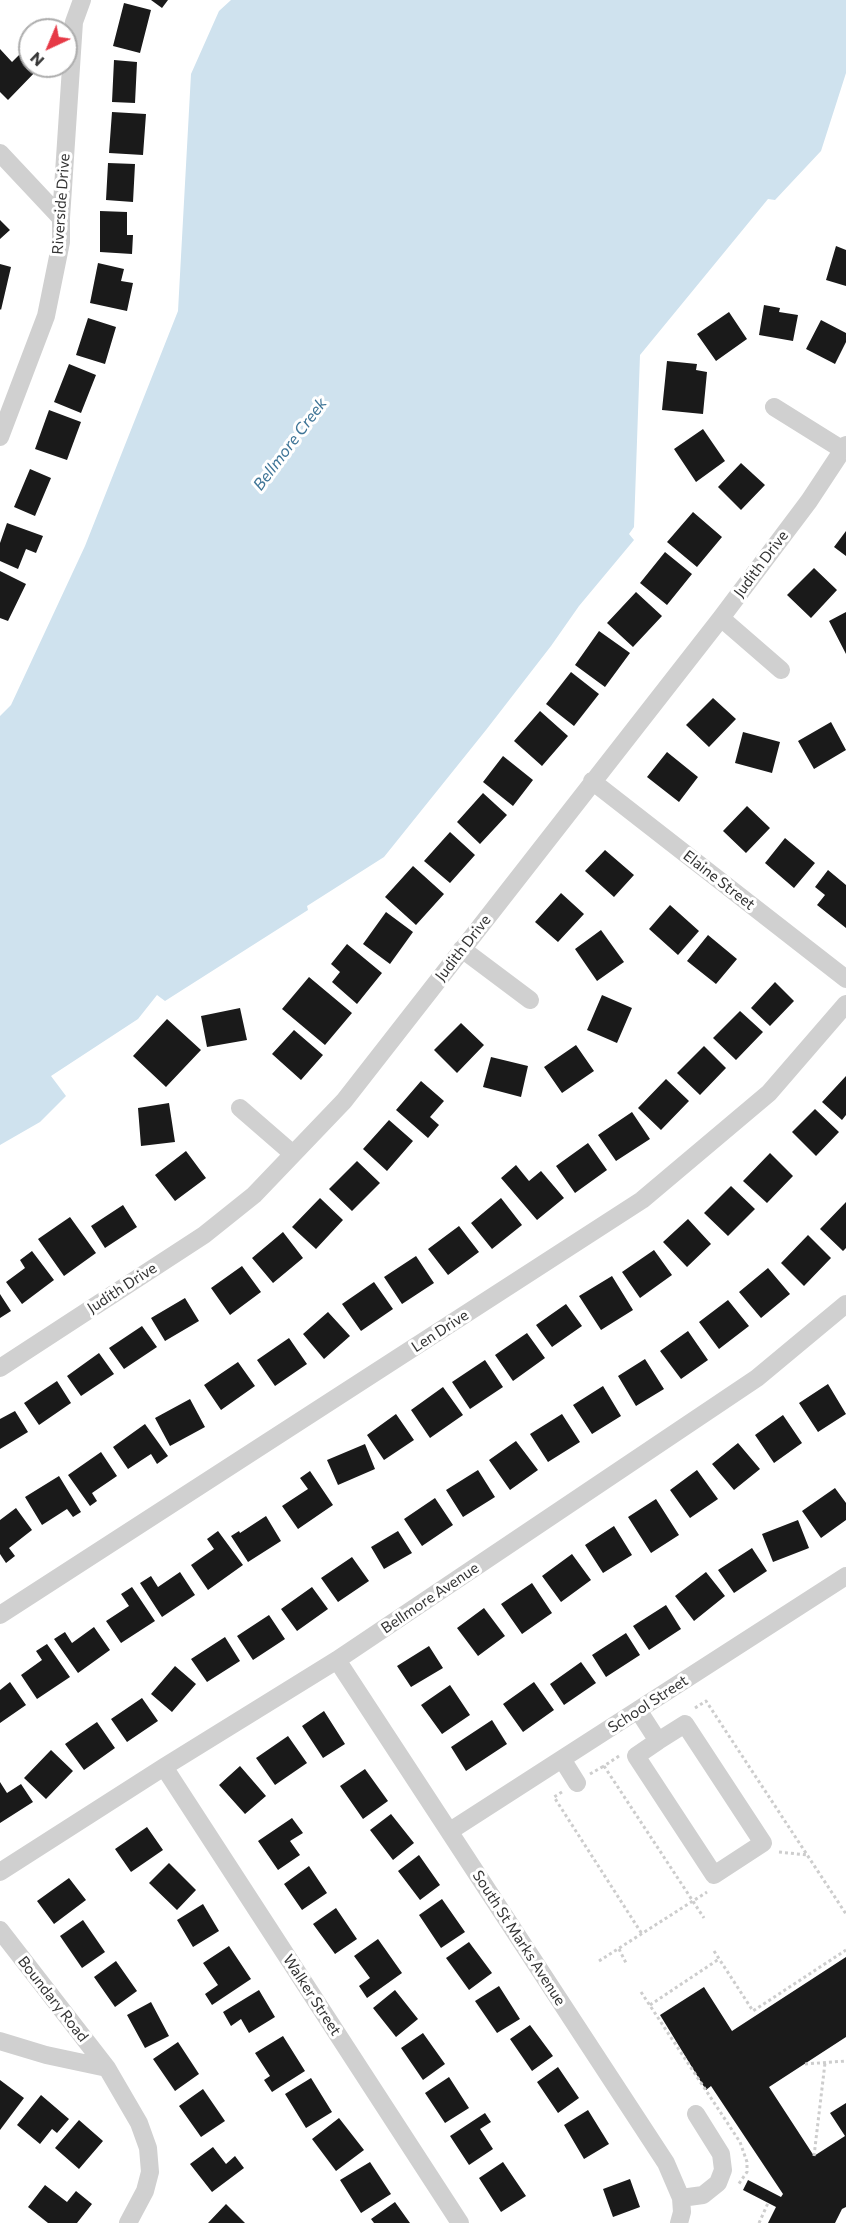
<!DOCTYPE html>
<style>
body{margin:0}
#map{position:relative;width:846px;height:2223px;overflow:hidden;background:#fff;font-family:Commissioner,sans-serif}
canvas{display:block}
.north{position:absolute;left:18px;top:18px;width:60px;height:60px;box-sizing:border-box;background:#fff;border:2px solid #adadad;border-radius:50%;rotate:224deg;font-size:16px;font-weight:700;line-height:24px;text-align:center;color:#333}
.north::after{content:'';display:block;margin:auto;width:21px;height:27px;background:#e63946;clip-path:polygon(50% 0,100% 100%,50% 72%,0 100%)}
</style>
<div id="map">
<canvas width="846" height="2223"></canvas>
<div class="north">N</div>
</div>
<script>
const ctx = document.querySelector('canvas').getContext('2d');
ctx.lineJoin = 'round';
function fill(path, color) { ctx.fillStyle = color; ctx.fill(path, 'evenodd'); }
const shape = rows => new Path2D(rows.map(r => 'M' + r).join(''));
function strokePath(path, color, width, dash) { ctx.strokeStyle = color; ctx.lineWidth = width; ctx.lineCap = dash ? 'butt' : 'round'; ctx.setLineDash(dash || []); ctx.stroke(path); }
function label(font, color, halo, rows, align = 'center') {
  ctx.font = font + ' Commissioner,sans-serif'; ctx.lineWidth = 6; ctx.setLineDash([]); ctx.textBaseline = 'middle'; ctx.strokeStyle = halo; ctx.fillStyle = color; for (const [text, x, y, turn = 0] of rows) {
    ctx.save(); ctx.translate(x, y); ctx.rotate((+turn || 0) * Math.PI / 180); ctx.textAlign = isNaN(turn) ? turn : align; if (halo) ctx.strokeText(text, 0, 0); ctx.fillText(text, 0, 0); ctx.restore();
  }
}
fill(shape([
 [231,0,846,0,846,73,821,151,775,200,768,199,640,355,634,527,629,534,634,540,579,606,551,646,486,730,384,857,307,906,308,910,165,1001,157,995,138,1019,51,1076,66,1096,40,1122,0,1145,0,716,11,705,85,546,178,311,191,74,219,11]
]), '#cfe2ee');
fill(shape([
 [151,0,168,0,162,8],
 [124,3,151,10,140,53,113,46],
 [0,49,12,62,24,50,30,56,30,66,40,67,8,100,0,92],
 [114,60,137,62,135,103,112,102],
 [112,112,146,114,143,155,109,153],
 [108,163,135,164,133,202,106,200],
 [100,211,127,212,127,235,133,235,132,254,100,252],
 [0,220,10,230,0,239],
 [836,246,846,250,846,286,826,280],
 [98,263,124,269,121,281,133,283,127,311,90,303],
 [0,264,11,267,1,310,0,309],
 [764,305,780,308,779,312,798,315,793,341,759,335],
 [729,312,747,339,716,361,697,334],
 [88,318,116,327,105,364,76,355],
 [821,320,846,333,846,342,835,364,806,349],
 [667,361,697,364,696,370,707,372,703,414,662,410],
 [69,364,96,375,81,413,54,402],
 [49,410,81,422,67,460,35,449],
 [703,429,725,461,696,482,674,449],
 [741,463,765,485,741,510,718,487],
 [30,469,51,478,35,516,14,507],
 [693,512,722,537,697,567,667,542],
 [7,523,43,536,36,553,26,549,18,569,0,561,0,543],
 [846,531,846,556,834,547],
 [665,552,692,574,667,605,640,583],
 [814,568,837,590,811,618,787,595],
 [0,571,26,584,8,621,0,618],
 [636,592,662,616,633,647,607,623],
 [846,612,846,654,829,621],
 [599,631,630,653,605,687,575,665],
 [571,672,599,694,574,726,546,704],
 [713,698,736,719,709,747,686,725],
 [540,711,568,736,542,766,514,741],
 [831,722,846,750,814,769,798,741],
 [743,732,780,742,772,773,735,763],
 [667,752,698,777,679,802,647,777],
 [503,756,533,780,513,806,483,782],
 [483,793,507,815,480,844,457,822],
 [747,806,770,828,746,853,723,831],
 [450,832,475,855,450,883,424,861],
 [785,838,815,863,794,888,765,863],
 [605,850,634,875,614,897,585,871],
 [413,866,444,894,416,925,385,897],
 [828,870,846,885,846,928,817,905,825,895,815,887],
 [561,893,584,914,558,942,535,922],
 [670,905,699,931,678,955,649,929],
 [386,912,413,932,390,964,363,944],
 [601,930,624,962,597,981,575,949],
 [708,935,737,959,716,984,687,961],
 [347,944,382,973,357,1004,332,982,340,972,331,964],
 [309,977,352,1013,325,1045,282,1009],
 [775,982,794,1001,770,1026,751,1008],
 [602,995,632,1008,617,1043,587,1030],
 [240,1008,247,1040,207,1047,201,1016],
 [740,1011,763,1032,736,1060,713,1038],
 [167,1019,201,1050,166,1087,133,1056],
 [461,1023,484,1045,457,1073,434,1050],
 [294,1030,323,1055,301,1080,272,1054],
 [576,1045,594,1071,562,1093,544,1067],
 [704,1046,726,1068,700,1095,677,1073],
 [491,1057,528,1066,521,1097,483,1087],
 [846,1076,846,1115,842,1120,822,1102],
 [666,1079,689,1101,661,1130,638,1108],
 [421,1081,444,1101,430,1117,439,1125,428,1138,396,1110],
 [169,1103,175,1142,141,1146,138,1108],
 [815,1109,839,1132,816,1156,792,1132],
 [632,1112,650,1139,616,1161,598,1135],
 [389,1120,413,1141,387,1171,363,1149],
 [588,1143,607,1170,575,1193,556,1166],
 [186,1151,206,1178,175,1201,155,1175],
 [770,1153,793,1176,767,1203,743,1181],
 [357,1161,380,1183,352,1211,329,1189],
 [516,1165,529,1181,541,1171,564,1198,537,1220,501,1178],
 [731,1186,755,1209,728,1236,704,1213],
 [320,1198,343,1220,316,1249,292,1227],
 [501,1198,522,1225,492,1249,471,1223],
 [846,1202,846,1248,843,1251,820,1229],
 [123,1205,137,1227,105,1248,91,1226],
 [70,1217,96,1253,64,1276,38,1239],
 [688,1219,711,1244,687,1267,663,1242],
 [459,1226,479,1252,448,1275,428,1249],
 [283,1232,303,1258,273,1283,252,1258],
 [808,1235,831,1258,804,1286,781,1263],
 [654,1250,672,1275,640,1298,622,1272],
 [32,1251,54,1280,22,1304,6,1282,25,1268,20,1260],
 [416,1256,434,1283,402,1304,384,1277],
 [242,1266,261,1292,230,1315,211,1288],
 [768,1268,790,1294,761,1318,739,1292],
 [612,1276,633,1310,601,1330,579,1296],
 [374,1282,393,1309,361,1331,342,1304],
 [0,1294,11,1311,0,1318],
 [185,1298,199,1321,165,1341,151,1318],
 [728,1300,749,1326,719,1349,699,1322],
 [566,1304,582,1326,552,1347,536,1325],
 [328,1312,350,1336,324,1359,303,1334],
 [142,1326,157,1347,124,1369,109,1348],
 [688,1331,708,1360,681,1379,660,1351],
 [527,1333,545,1358,513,1381,495,1355],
 [289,1338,307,1364,275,1386,257,1360],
 [99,1353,114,1374,81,1396,67,1376],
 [645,1359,664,1389,636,1406,618,1376],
 [485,1360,503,1387,470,1409,452,1382],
 [238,1362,255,1386,221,1410,204,1385],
 [57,1381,71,1403,39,1425,24,1403],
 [828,1384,846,1414,818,1432,799,1403],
 [603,1386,621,1416,592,1434,573,1405],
 [443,1387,463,1415,430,1438,411,1410],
 [190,1399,205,1427,170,1446,155,1418],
 [15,1411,28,1432,0,1449,0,1419],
 [396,1414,414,1440,384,1460,367,1435],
 [562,1414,580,1442,548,1462,530,1434],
 [783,1415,802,1443,774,1463,755,1435],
 [145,1424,168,1456,157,1464,151,1454,128,1469,113,1447],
 [516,1441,538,1470,510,1490,489,1460],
 [738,1443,760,1469,734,1490,712,1464],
 [365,1444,375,1469,338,1485,327,1460],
 [101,1452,117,1476,92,1493,97,1501,90,1506,68,1475],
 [478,1470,495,1497,463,1517,446,1490],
 [697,1470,718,1499,690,1518,670,1490],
 [310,1471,333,1505,298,1529,282,1506,308,1489,300,1478],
 [59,1476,81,1512,73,1517,67,1509,42,1525,25,1497],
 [835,1488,846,1503,846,1520,821,1538,802,1511],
 [435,1498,453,1525,422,1546,404,1519],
 [656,1499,679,1535,651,1553,628,1517],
 [16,1508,32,1530,9,1548,15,1556,6,1563,0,1554,0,1520],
 [266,1516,281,1541,248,1562,231,1536,239,1531,240,1533],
 [798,1520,809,1548,773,1562,762,1534],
 [614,1526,632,1555,603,1573,585,1545],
 [218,1531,243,1565,208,1590,191,1565,214,1549,207,1539],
 [398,1531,412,1553,384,1569,371,1547],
 [752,1548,767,1571,734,1593,718,1570],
 [572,1554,591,1580,561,1602,542,1576],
 [352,1557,369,1581,338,1602,321,1578],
 [180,1572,195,1595,162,1617,140,1583,151,1576,158,1587],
 [706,1572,725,1596,694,1621,675,1596],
 [532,1583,552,1613,522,1634,501,1604],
 [132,1587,155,1621,121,1643,106,1621,129,1606,121,1594],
 [312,1587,328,1609,297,1631,281,1609],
 [666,1605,681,1629,649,1650,633,1626],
 [484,1608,505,1636,478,1656,457,1628],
 [269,1615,285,1639,253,1660,237,1636],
 [94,1627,110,1650,78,1673,54,1639,65,1632,72,1643],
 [626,1633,640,1655,606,1677,592,1655],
 [225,1637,240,1661,207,1682,191,1659],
 [47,1644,70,1677,37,1699,21,1675,42,1660,36,1651],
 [429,1646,443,1668,411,1687,397,1666],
 [581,1662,596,1683,564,1705,550,1684],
 [175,1666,196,1684,172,1712,151,1694],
 [10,1682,26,1705,0,1723,0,1690],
 [534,1682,554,1710,523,1732,503,1704],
 [450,1685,470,1715,442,1734,421,1705],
 [142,1698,158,1721,127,1742,111,1719],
 [324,1711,345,1744,323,1758,302,1726],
 [492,1720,507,1744,466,1771,451,1747],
 [97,1722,115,1748,84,1770,65,1744],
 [288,1736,307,1763,275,1785,256,1758],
 [51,1750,73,1771,46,1799,24,1778],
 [240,1766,266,1796,245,1814,219,1785],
 [365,1769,388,1801,363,1819,340,1786],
 [0,1782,7,1793,21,1784,33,1802,0,1823],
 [391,1814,414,1843,393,1860,370,1830],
 [292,1818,303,1833,290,1841,300,1855,278,1870,258,1841],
 [147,1827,163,1850,131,1872,115,1849],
 [419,1855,440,1885,420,1900,398,1871],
 [169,1863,196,1890,177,1910,149,1883],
 [309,1866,327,1893,302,1910,284,1884],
 [69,1878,86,1900,54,1924,37,1901],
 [442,1899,465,1932,441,1948,419,1915],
 [203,1904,219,1931,193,1947,177,1920],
 [336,1908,357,1939,335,1954,313,1924],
 [83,1920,105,1952,82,1968,60,1936],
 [378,1939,402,1973,367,1998,359,1986,370,1978,354,1956],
 [469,1942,492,1973,469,1990,446,1958],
 [229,1946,251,1979,212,2005,205,1994,218,1985,203,1963],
 [846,1957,846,2037,769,2087,814,2156,845,2136,830,2113,846,2103,846,2207,842,2209,835,2223,768,2223,776,2207,743,2190,748,2180,781,2197,783,2194,711,2086,706,2090,660,2015,704,1987,732,2031],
 [116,1961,137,1991,115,2007,94,1977],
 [499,1986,520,2019,497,2033,475,2001],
 [259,1990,275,2017,249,2033,241,2019,231,2026,223,2012],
 [395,1990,418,2019,396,2037,373,2008],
 [151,2002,169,2036,145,2048,127,2015],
 [530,2025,553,2056,532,2071,510,2039],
 [423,2033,445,2064,423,2080,401,2048],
 [283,2036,305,2071,272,2092,264,2080,270,2076,255,2053],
 [178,2042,199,2074,175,2091,153,2059],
 [558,2067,579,2098,558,2113,537,2082],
 [449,2077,469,2108,445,2123,425,2093],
 [311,2078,332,2112,306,2128,285,2094],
 [0,2080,24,2098,0,2130],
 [203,2089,225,2121,201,2137,179,2106],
 [41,2095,69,2119,57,2133,52,2129,40,2144,17,2125],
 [588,2110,609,2144,584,2159,564,2125],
 [485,2113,491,2122,480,2129,493,2149,469,2165,450,2136],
 [339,2118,364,2150,336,2171,312,2139],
 [79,2120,103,2141,79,2169,55,2148],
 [213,2147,226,2164,235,2156,244,2168,212,2192,190,2164],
 [370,2162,391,2194,361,2213,340,2180],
 [503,2162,526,2196,501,2212,479,2178],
 [630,2179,640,2207,613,2217,603,2189],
 [45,2185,67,2202,76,2191,92,2204,77,2223,48,2223,28,2207],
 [395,2202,410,2223,374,2223,371,2219],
 [226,2204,245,2223,208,2223]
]), '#1a1a1a');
strokePath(shape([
 [695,1708,706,1701,846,1914],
 [619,1756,604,1766,704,1918],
 [590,1774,604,1766],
 [562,1792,554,1797,642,1934],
 [779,1852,807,1855],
 [619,1949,626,1963],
 [714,1951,753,2011,846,1950],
 [599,1961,707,1892],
 [641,1992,740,2142,747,2162,747,2172,738,2185],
 [650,2005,719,1959],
 [805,2064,846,2061],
 [814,2156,825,2063],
 [759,2223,768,2203]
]), '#cdcdcd', 3, [3, 3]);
strokePath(shape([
 [0,153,61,218],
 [774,407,843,450],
 [0,437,46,316,61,242,61,218,74,22,82,0],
 [721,618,781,670],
 [592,781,846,979],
 [462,949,530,1000],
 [240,1108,293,1154],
 [0,1368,204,1235,254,1195,344,1101,721,618,809,501,846,445],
 [0,1615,642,1200,769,1093,846,1004],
 [337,1660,666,2163,681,2198,682,2212,679,2223],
 [638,1710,658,1741,685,1724,763,1843,714,1875,636,1756,658,1741],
 [562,1759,577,1783],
 [164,1767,460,2223],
 [450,1831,846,1576],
 [0,1872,164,1767,337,1660,757,1378,846,1304],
 [0,1930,107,2068,139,2123,148,2148,150,2172,145,2191,128,2223],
 [0,2041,46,2055,107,2068],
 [681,2198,703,2195,718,2183,723,2170,721,2154,696,2114]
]), '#d0d0d0', 18);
label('15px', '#333', '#fff', [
 ["Riverside Drive",61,204,-86],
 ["Judith Drive",761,564,-53],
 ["Elaine Street",719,880,38],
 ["Judith Drive",463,948,-52],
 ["Judith Drive",122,1288,-33],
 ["Len Drive",440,1331,-33],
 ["Bellmore Avenue",430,1598,-34],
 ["School Street",648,1704,-33],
 ["South St Marks Avenue",519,1938,57],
 ["Walker Street",312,1995,57],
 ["Boundary Road",53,1999,52]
]);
label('italic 16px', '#3f7597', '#fff', [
 ["Bellmore Creek",290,444,-53]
]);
</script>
